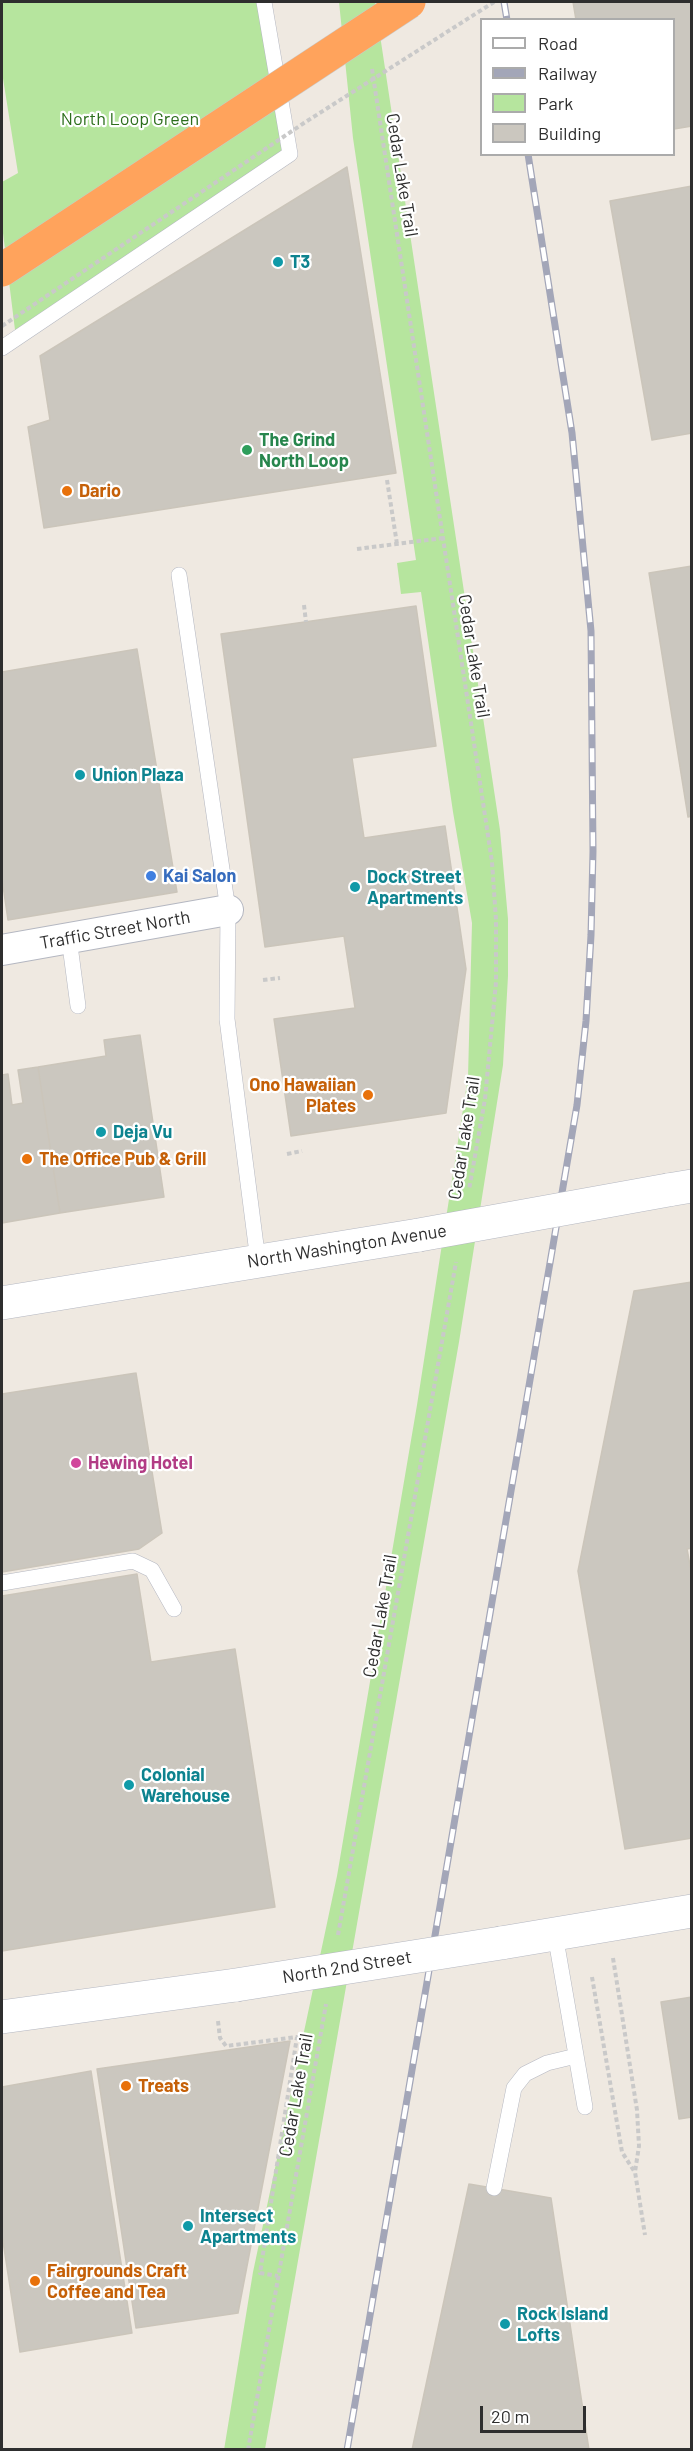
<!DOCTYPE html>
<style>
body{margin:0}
#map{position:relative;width:693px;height:2451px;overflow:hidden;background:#efe9e1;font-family:Barlow,sans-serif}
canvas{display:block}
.frame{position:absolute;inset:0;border:3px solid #2e2e2e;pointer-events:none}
.legend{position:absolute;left:480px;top:18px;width:195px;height:138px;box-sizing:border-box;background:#fff;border:2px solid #ababab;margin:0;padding:8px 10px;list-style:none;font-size:18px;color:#2e2e2e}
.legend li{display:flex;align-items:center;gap:12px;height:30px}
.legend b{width:30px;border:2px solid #ababab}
.scale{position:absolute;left:480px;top:2406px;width:106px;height:27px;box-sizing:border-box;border:3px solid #2e2e2e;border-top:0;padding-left:8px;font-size:18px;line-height:21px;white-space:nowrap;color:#2e2e2e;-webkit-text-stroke:4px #fff;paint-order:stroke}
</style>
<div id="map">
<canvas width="693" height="2451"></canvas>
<div class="frame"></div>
<ul class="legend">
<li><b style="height:8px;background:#fff"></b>Road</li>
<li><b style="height:8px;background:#a3a6b8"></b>Railway</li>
<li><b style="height:16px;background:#b6e59e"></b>Park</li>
<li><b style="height:16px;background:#cbc7bf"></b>Building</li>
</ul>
<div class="scale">20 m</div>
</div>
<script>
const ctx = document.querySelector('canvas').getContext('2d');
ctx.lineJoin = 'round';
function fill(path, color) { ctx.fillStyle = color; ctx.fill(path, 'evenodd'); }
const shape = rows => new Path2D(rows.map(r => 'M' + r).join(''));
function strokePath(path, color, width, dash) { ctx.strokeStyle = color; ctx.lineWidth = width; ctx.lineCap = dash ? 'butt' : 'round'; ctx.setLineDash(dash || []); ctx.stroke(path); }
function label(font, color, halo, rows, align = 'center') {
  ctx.font = font + ' Barlow,sans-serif'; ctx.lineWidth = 4.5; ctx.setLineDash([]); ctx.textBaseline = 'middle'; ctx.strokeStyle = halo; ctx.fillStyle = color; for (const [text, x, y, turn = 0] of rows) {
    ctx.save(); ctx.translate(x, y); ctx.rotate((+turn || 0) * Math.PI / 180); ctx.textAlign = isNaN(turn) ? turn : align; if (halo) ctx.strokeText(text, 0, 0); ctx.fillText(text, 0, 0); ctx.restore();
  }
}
fill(shape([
 [2,2,264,2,290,154,16,338,2,225,2,182,18,173,2,72],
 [339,2,375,2,500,830,508,919,508,976,503,1065,459,1342,265,2449,224,2450,253,2272,337,1876,417,1405,468,1077,472,923,453,812,421,592,401,594,397,563,416,560,353,138]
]), '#b6e59e');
const building = shape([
 [573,2,692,2,692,126,674,129,674,20,576,20,573,2],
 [347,167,396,473,44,528,28,427,50,420,40,356,347,167],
 [692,186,692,433,652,440,610,201,692,186],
 [692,566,692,816,688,817,649,573,692,566],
 [416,606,436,746,352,758,364,838,445,826,466,969,446,1113,291,1136,274,1019,355,1008,344,936,265,947,221,634,416,606],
 [137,649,177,892,8,920,2,879,2,672,137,649],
 [140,1035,164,1197,60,1213,38,1067,106,1056,104,1040,140,1035],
 [38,1067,60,1213,2,1223,2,1075,8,1074,12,1105,23,1103,18,1070,38,1067],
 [692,1282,692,1548,687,1549,692,1576,692,1838,625,1849,578,1571,634,1291,692,1282],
 [136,1373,162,1533,139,1549,2,1572,2,1394,136,1373],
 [137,1574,151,1662,235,1649,275,1907,2,1951,2,1596,137,1574],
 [692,1997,692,2117,679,2119,661,2002,692,1997],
 [290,2041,238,2313,136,2328,97,2069,290,2041],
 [91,2071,132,2333,20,2352,2,2235,2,2087,91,2071],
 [469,2184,551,2198,589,2450,412,2450,469,2184]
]);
fill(building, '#cbc7bf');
strokePath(building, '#cbc5ba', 1.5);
const lane = shape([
 [2,348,290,154,264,2],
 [179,575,228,910,227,1019,258,1261],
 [69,938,78,1006],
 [2,1583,133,1561,152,1570,174,1609],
 [555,1934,585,2107],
 [494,2188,514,2088,525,2074,547,2063,576,2056]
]);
const street = shape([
 [2,950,228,910]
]);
const secondary = shape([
 [668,1190,692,1186],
 [2,1303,419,1235],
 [501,1943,692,1911],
 [2,2017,236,1985]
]);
strokePath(lane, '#b4b7c1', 16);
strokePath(street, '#b4b7c1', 32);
strokePath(secondary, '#b4b7c1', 34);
strokePath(shape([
 [372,69,492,862,496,920,496,982,485,1099,469,1190],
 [387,480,397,544],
 [357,549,443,538],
 [304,605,306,622],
 [263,980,280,978],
 [287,1154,302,1151],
 [338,1935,456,1262],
 [613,1958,637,2110,639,2146,635,2172,645,2235],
 [592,1977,622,2152,634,2171],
 [218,2021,220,2038,226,2046,297,2037,260,2273,278,2276],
 [248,2450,326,2004]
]), '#c9c9c9', 4, [4.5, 3]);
strokePath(lane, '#fff', 15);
strokePath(street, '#fff', 30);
strokePath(secondary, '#fff', 33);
const rail = shape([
 [504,2,507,20],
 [347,2450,577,1105,586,1021,591,935,593,851,591,631,572,433,528,154]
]);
strokePath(rail, '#a3a6b8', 7);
strokePath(rail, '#fff', 4.5, [14]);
const secondaryBridge = shape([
 [419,1235,668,1190],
 [236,1985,501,1943]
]);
const highwayBridge = shape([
 [2,270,409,2]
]);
strokePath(secondaryBridge, '#b4b7c1', 34, []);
strokePath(highwayBridge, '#c9c9c9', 34, []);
strokePath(shape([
 [2,326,304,123,494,2]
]), '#c9c9c9', 4, [4.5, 3]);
strokePath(secondaryBridge, '#fff', 33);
strokePath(highwayBridge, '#ffa35c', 33);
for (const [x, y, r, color] of [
 [278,262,6,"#0f9aa8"],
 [247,450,6,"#2e9e5b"],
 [67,491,6,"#e8710a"],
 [80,775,6,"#0f9aa8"],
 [151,876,6,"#3f7fe0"],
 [355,887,6,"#0f9aa8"],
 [368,1095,6,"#e8710a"],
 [101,1132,6,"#0f9aa8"],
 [27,1159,6,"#e8710a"],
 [76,1463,6,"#d1479c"],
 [129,1785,6,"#0f9aa8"],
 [126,2086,6,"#e8710a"],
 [188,2226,6,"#0f9aa8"],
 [35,2281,6,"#e8710a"],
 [505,2324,6,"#0f9aa8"]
]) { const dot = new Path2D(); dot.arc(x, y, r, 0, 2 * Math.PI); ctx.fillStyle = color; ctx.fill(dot); strokePath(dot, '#fff', 2); }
label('18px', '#2c6e1b', '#fff', [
 ["North Loop Green",130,119]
]);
label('18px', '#2e2e2e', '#fff', [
 ["Cedar Lake Trail",402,175,81],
 ["Cedar Lake Trail",474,656,81],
 ["Traffic Street North",115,930,-10],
 ["Cedar Lake Trail",464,1138,-81],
 ["North Washington Avenue",347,1246,-9],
 ["Cedar Lake Trail",380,1616,-80],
 ["North 2nd Street",347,1967,-9],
 ["Cedar Lake Trail",296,2095,-80]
]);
label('bold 18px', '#0d838f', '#fff', [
 ["T3",290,262],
 ["Union Plaza",92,775],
 ["Dock Street",367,877],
 ["Apartments",367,898],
 ["Deja Vu",113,1132],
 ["Colonial",141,1775],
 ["Warehouse",141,1796],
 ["Intersect",200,2216],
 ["Apartments",200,2237],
 ["Rock Island",517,2314],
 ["Lofts",517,2335]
], 'left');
label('bold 18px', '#27864d', '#fff', [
 ["The Grind",259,440],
 ["North Loop",259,461]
], 'left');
label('bold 18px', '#c56008', '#fff', [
 ["Dario",79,491],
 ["Ono Hawaiian",356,1085,"right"],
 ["Plates",356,1106,"right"],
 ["The Office Pub & Grill",39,1159],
 ["Treats",138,2086],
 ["Fairgrounds Craft",47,2271],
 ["Coffee and Tea",47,2292]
], 'left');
label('bold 18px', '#366cbe', '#fff', [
 ["Kai Salon",163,876]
], 'left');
label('bold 18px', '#b23c85', '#fff', [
 ["Hewing Hotel",88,1463]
], 'left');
</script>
